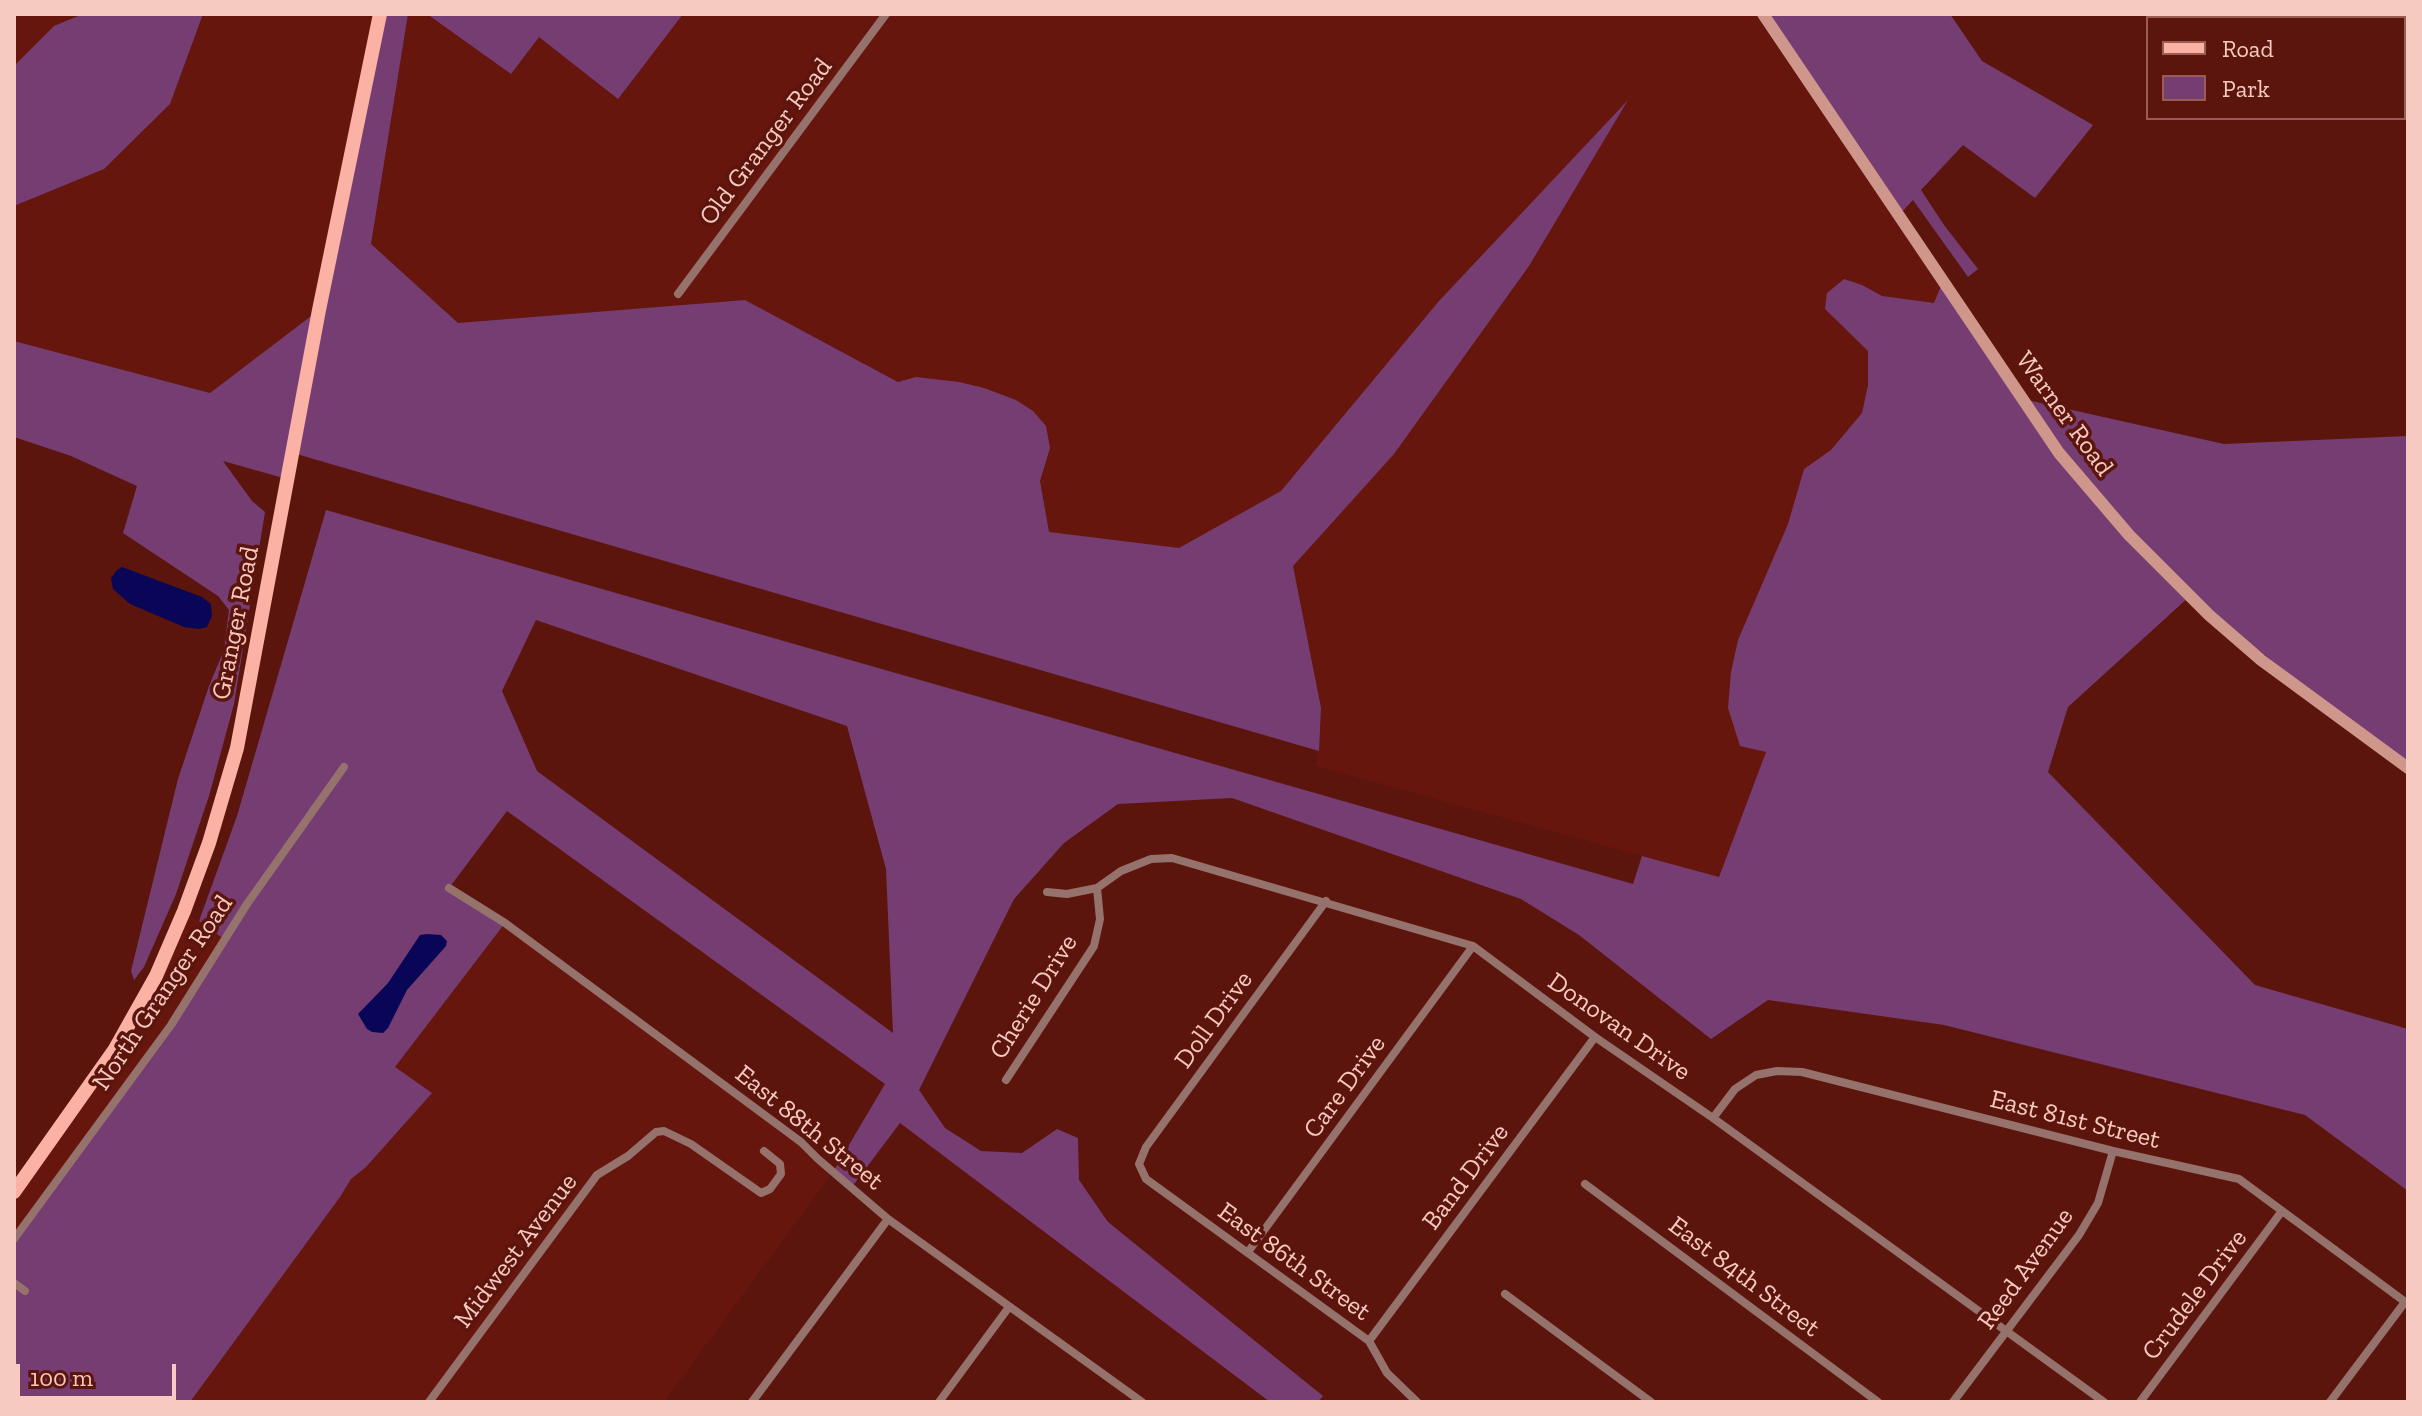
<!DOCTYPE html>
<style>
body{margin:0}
#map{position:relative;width:2422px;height:1416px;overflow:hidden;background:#5c150d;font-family:"Zilla Slab",serif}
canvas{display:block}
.frame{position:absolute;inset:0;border:16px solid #f6c9c1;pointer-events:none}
.legend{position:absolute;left:2146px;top:16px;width:260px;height:104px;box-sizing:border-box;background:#5c150d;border:2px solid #9a5d55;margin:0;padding:10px 14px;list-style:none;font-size:24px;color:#f6c9c1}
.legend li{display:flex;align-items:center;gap:16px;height:40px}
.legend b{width:40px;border:2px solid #9a5d55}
.scale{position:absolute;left:16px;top:1364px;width:160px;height:36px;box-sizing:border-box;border:4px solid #f6c9c1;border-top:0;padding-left:10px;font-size:24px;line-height:28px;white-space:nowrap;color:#f6c9c1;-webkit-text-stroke:6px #5c150d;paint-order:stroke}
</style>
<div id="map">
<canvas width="2422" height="1416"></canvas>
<div class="frame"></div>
<ul class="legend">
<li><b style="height:10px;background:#fbb1a4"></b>Road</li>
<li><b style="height:22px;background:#763d72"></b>Park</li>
</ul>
<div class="scale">100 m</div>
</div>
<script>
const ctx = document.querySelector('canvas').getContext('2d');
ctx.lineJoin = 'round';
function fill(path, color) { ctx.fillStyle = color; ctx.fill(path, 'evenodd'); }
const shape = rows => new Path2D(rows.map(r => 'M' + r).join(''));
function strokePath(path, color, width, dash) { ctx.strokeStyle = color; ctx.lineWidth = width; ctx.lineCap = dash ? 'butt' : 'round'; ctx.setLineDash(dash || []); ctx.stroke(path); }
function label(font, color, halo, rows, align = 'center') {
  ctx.font = font + ' "Zilla Slab",serif'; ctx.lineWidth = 7; ctx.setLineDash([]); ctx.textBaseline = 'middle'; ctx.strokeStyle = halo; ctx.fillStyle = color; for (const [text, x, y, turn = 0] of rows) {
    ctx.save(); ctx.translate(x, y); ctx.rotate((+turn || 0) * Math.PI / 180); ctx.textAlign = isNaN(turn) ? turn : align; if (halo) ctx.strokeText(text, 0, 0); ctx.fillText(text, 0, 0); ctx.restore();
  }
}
fill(shape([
 [14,14,83,14,54,27,14,66],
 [203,14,380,14,319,310,210,393,14,341,14,206,104,169,170,104],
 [408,14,1763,14,1943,281,1719,877,1316,766,1319,751,1063,612,1035,454,745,300,458,323,371,244],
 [449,888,505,923,801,1142,833,1172,664,1402,14,1402,14,1192,115,1049,184,911,224,939]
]), '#66160d');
fill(shape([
 [83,14,203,14,170,104,104,169,14,206,14,66,54,26],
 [380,14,408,14,371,244,458,323,745,300,898,382,916,377,959,382,984,388,1016,400,1033,411,1046,426,1050,448,1040,481,1049,532,1179,548,1281,491,1439,301,1628,100,1529,266,1394,454,1293,566,1321,708,1319,751,293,453,287,479,223,461,252,501,265,512,234,704,209,796,176,894,144,967,134,980,131,971,178,779,209,686,224,650,229,610,218,596,123,533,137,486,71,456,14,437,14,341,210,393,319,310],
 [427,14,683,14,618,99,539,37,511,74],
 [1763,14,1950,14,1982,61,2093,125,2035,198,1963,145,1921,190,1944,225,1978,269,1968,277,1913,200,1899,215],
 [1844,279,1862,285,1882,296,1934,303,1943,281,2023,399,2224,444,2408,436,2408,768,2190,596,2068,707,2048,772,2255,985,2408,1029,2408,1191,2305,1115,1944,1025,1768,1000,1711,1039,1579,935,1521,899,1232,798,1118,804,1064,843,1014,899,919,1090,945,1128,981,1151,1022,1153,1057,1129,1078,1138,1079,1180,1108,1222,1323,1396,1318,1402,1270,1402,900,1123,851,1188,833,1172,885,1084,507,811,449,888,505,923,395,1067,432,1093,366,1167,351,1179,340,1197,190,1402,14,1402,14,1239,136,1073,224,939,199,921,237,816,326,510,1633,884,1642,856,1719,877,1766,752,1740,746,1728,708,1731,672,1738,640,1788,524,1804,469,1831,450,1862,413,1868,385,1868,351,1825,309,1827,293],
 [536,620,847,726,886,869,893,1033,537,771,502,691]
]), '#763d72');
fill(shape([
 [122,567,202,597,211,604,212,616,207,627,199,629,184,627,130,604,113,589,111,578,117,570],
 [427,934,441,935,447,941,446,946,407,990,388,1028,383,1033,372,1032,367,1029,358,1014,388,983,420,935]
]), '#0a0657');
strokePath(shape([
 [678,294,886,14],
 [449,888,505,923,801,1142,818,1159,888,1219,1142,1402],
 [1047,892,1067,894,1097,888,1121,871,1151,859,1172,858,1473,946,1595,1037,1713,1118,2104,1402],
 [1326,901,1146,1147,1139,1164,1146,1179,1369,1341,1387,1373,1417,1402],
 [1006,1080,1094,946,1100,919,1097,888],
 [1713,1118,1735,1089,1756,1075,1777,1071,1802,1072,2113,1151,2239,1179,2408,1304],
 [1585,1184,1878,1402],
 [14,1239,171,1025,247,904,344,767],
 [1248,1252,1473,946],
 [14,1283,25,1291],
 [1505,1294,1651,1402],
 [1369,1341,1595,1037],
 [429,1402,597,1175,628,1156,656,1132,664,1131,691,1144,761,1193,770,1189,781,1174,780,1164,764,1151],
 [752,1402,888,1219],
 [939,1402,1009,1307],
 [1953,1402,2079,1235,2098,1203,2113,1151],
 [2140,1402,2282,1211],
 [2330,1402,2405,1302]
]), '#96726c', 8);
strokePath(shape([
 [1763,14,2059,453,2129,535,2209,615,2261,660,2408,768]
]), '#cf968c', 12);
strokePath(shape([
 [14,1192,115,1049,156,976,184,911,209,843,237,748,319,310,380,14]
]), '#fbb1a4', 14);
label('26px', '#f6c9c1', '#5c150d', [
 ["Old Granger Road",766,142,-53],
 ["Warner Road",2064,414,54],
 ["Granger Road",236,623,-79],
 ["North Granger Road",163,993,-56],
 ["Cherie Drive",1034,997,-58],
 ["Doll Drive",1214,1020,-54],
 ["Donovan Drive",1619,1027,35],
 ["Care Drive",1345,1087,-54],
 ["East 81st Street",2075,1120,14],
 ["East 88th Street",809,1128,39],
 ["Band Drive",1466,1177,-53],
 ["Midwest Avenue",516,1251,-53],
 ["East 86th Street",1294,1262,36],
 ["Reed Avenue",2026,1269,-54],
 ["East 84th Street",1744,1277,37],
 ["Crudele Drive",2195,1295,-53]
]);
</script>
